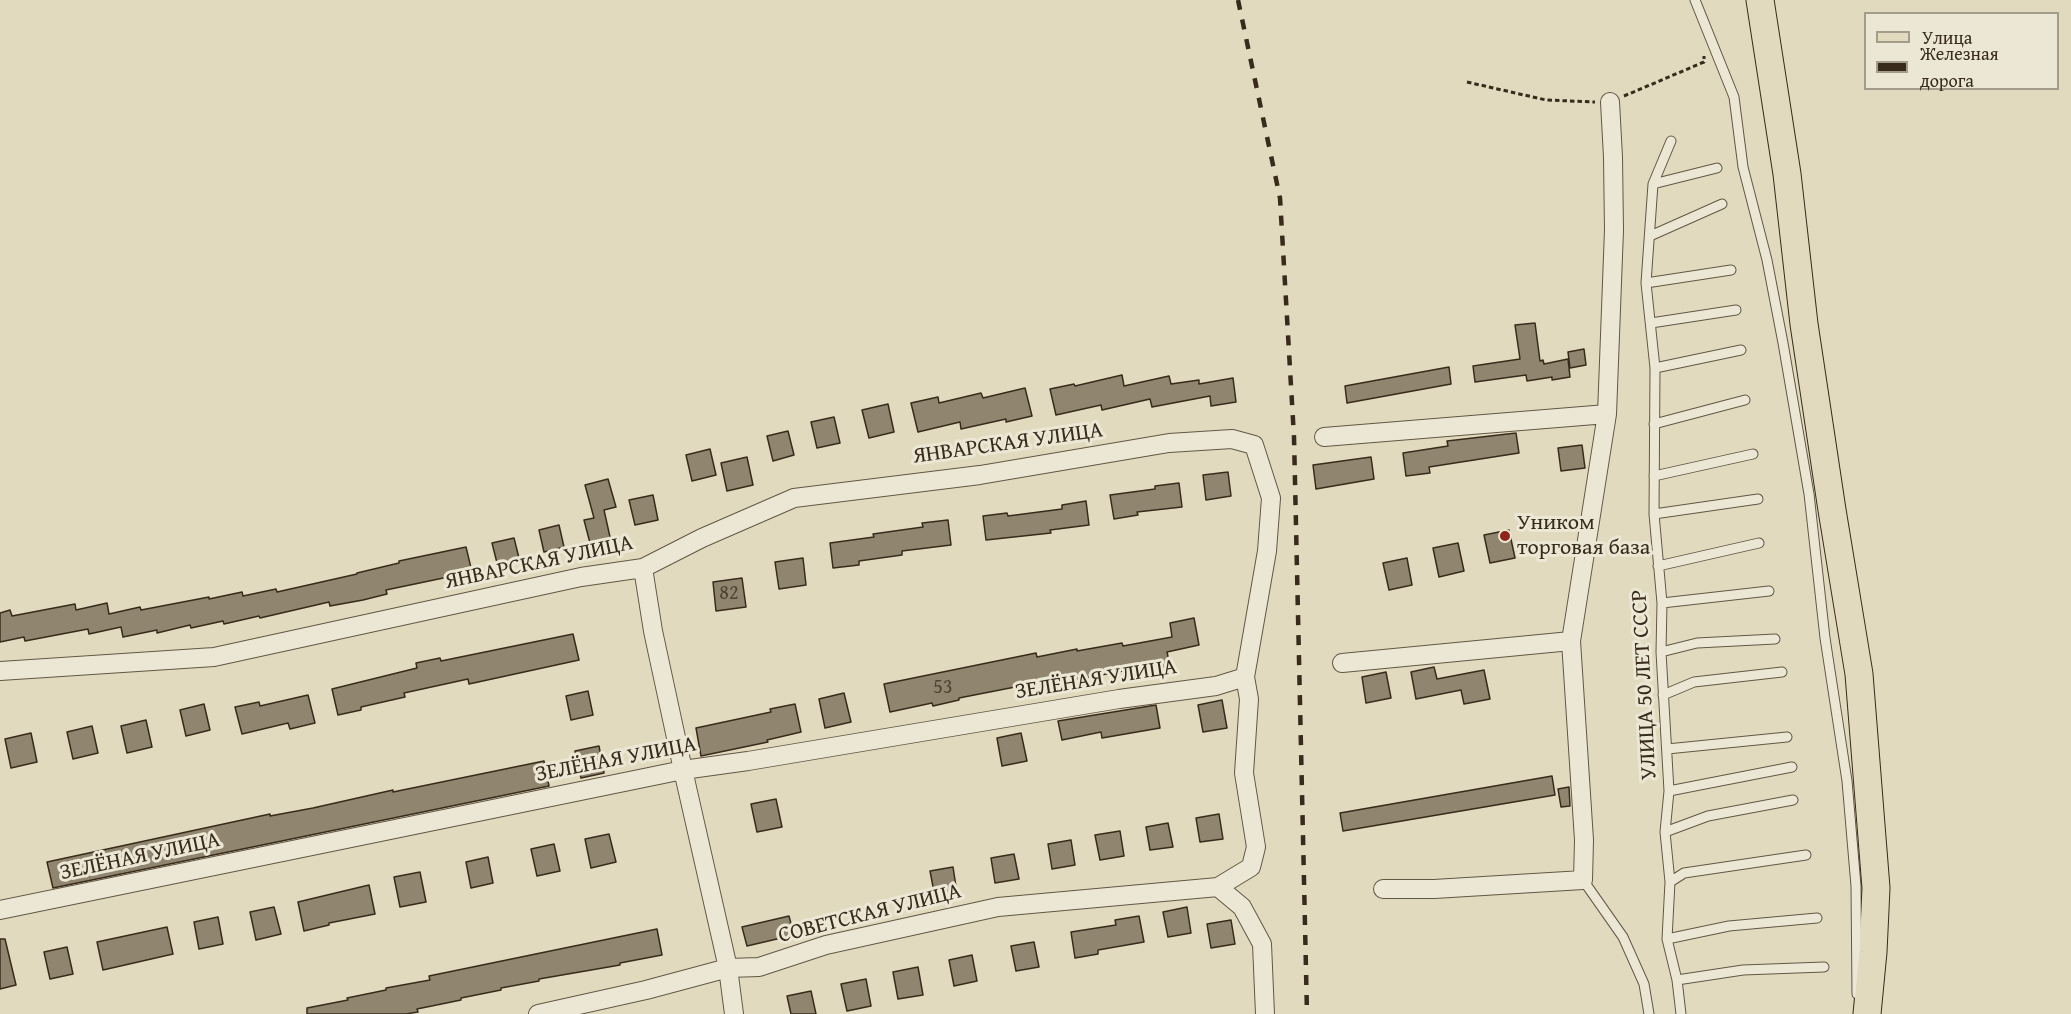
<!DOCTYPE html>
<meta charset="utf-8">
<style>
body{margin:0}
#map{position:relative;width:2071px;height:1014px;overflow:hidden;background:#e2dabe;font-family:"Gentium Book Plus",serif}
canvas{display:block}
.legend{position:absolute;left:1864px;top:12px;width:195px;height:78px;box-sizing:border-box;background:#ece7d5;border:2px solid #a49c8b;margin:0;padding:8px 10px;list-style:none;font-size:18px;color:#382b1b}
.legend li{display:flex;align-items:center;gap:12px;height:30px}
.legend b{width:30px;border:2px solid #a49c8b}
</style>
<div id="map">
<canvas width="2071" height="1014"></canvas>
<ul class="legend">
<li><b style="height:8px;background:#e2dabe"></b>Улица</li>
<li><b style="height:8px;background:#382b1b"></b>Железная дорога</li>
</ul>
</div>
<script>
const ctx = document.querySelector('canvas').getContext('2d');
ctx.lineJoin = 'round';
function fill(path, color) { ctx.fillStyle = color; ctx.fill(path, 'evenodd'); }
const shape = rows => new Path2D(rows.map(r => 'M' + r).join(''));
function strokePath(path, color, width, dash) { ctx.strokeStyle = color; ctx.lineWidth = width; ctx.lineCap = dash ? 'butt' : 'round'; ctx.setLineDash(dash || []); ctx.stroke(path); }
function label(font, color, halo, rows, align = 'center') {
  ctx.font = font + ' "Gentium Book Plus",serif'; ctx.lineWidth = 6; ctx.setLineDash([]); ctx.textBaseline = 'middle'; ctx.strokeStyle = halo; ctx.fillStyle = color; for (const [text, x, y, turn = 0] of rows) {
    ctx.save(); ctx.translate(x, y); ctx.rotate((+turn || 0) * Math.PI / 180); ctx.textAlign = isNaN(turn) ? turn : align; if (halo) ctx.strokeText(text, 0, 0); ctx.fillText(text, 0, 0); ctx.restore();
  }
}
const building = shape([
 [1535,323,1540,361,1543,360,1544,364,1568,359,1570,377,1552,380,1552,377,1527,381,1526,375,1475,382,1473,366,1520,359,1515,325,1535,323],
 [1584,349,1586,365,1570,368,1568,352,1584,349],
 [1449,367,1451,384,1347,403,1345,386,1449,367],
 [1122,375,1124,386,1169,376,1171,384,1199,380,1199,384,1233,378,1236,402,1211,406,1210,396,1152,407,1150,399,1102,410,1101,405,1056,415,1050,389,1074,384,1075,386,1122,375],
 [1025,388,1032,416,1006,422,1006,419,961,429,960,422,918,432,911,403,938,397,939,403,981,393,983,398,1025,388],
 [888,404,894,432,869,438,862,410,888,404],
 [834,417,840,443,817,448,811,422,834,417],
 [788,431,794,455,773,461,767,436,788,431],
 [1516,433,1519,453,1429,467,1430,473,1406,476,1403,453,1448,446,1447,441,1516,433],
 [1582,445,1585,468,1561,471,1558,448,1582,445],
 [710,449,716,475,692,481,686,455,710,449],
 [747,457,753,485,727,491,721,463,747,457],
 [1371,457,1374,479,1316,489,1313,465,1371,457],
 [1228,472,1231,496,1206,500,1203,475,1228,472],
 [608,479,616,507,604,510,612,546,602,548,600,541,590,543,584,520,594,518,585,485,608,479],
 [1179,483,1182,507,1137,512,1138,515,1114,519,1110,495,1155,489,1155,486,1179,483],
 [653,495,658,520,635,525,629,500,653,495],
 [1086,501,1089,525,1050,530,1051,533,986,540,983,516,1007,513,1008,516,1062,509,1062,505,1086,501],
 [948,520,951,545,902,551,902,555,859,561,859,565,833,568,830,543,874,537,873,534,923,527,922,523,948,520],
 [559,525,564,547,544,552,539,530,559,525],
 [1509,530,1515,558,1490,563,1484,535,1509,530],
 [514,538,520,562,498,567,492,543,514,538],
 [1458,543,1464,571,1439,577,1433,548,1458,543],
 [466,547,472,572,386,590,387,594,363,600,330,606,329,602,260,618,259,616,224,624,223,621,191,628,190,625,157,633,157,630,123,637,121,627,89,634,88,629,25,641,24,637,0,642,0,613,10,610,12,616,75,604,76,610,107,603,109,614,140,607,141,610,209,597,209,599,242,592,243,596,276,589,277,592,357,574,357,573,399,563,399,561,466,547],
 [803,558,806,585,779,589,775,562,803,558],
 [1407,558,1412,585,1389,590,1383,563,1407,558],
 [742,578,746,607,716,611,713,582,742,578],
 [1194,618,1199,645,1167,652,1170,666,1145,670,1145,667,1057,683,1056,679,959,698,959,700,933,706,932,703,890,712,884,684,1036,653,1037,657,1077,649,1077,651,1122,643,1123,646,1172,637,1170,623,1194,618],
 [573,634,579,660,469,684,468,679,404,693,405,697,361,707,361,710,338,715,332,689,417,668,416,663,440,658,441,661,573,634],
 [1434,667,1437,679,1484,670,1490,699,1464,704,1461,690,1416,699,1411,672,1434,667],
 [1386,672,1391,698,1366,703,1362,677,1386,672],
 [588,691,593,715,571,720,566,696,588,691],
 [844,693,851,722,825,728,819,699,844,693],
 [308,695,315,723,290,729,288,723,242,734,235,707,259,702,260,706,308,695],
 [1222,700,1227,728,1203,732,1198,705,1222,700],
 [204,704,210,730,186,736,180,710,204,704],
 [795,704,801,732,767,740,768,742,701,756,696,728,771,712,770,709,795,704],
 [1156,705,1160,728,1102,738,1101,732,1062,740,1058,721,1156,705],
 [146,720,152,747,127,753,121,726,146,720],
 [92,726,98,753,73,759,67,732,92,726],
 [31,733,37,762,11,768,5,739,31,733],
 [1021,733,1027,761,1002,766,997,738,1021,733],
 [599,746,604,773,581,778,575,751,599,746],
 [544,761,549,786,53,888,47,862,270,814,270,816,313,808,393,790,393,792,544,761],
 [1552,776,1555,795,1343,831,1340,813,1552,776],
 [1569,787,1570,806,1561,807,1558,789,1569,787],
 [776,799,782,827,757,832,751,804,776,799],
 [1219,814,1223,839,1200,842,1196,818,1219,814],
 [1168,823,1173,847,1150,850,1146,827,1168,823],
 [1120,831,1124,856,1100,860,1095,835,1120,831],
 [609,834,616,862,591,868,585,839,609,834],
 [1071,840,1075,865,1052,869,1048,844,1071,840],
 [554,844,560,871,537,876,531,849,554,844],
 [1014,854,1019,879,995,883,991,858,1014,854],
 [488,857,493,883,471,888,466,862,488,857],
 [953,867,957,893,935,897,930,871,953,867],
 [420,872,426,902,400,907,394,877,420,872],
 [369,885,375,914,329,923,329,925,304,931,298,902,369,885],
 [274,907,281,934,256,940,250,912,274,907],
 [1187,907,1191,933,1168,937,1163,912,1187,907],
 [789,916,794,935,747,946,742,927,789,916],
 [1139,916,1144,942,1098,950,1098,954,1075,958,1071,932,1116,925,1115,920,1139,916],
 [218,917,223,944,199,949,194,922,218,917],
 [1231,920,1235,944,1211,948,1207,924,1231,920],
 [167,927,173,954,103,970,97,942,167,927],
 [657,929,662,955,620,963,620,965,539,979,539,981,501,988,501,990,461,998,461,1000,417,1009,418,1012,406,1014,307,1014,307,1008,348,1000,347,998,386,990,386,988,430,980,429,976,657,929],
 [0,939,5,939,16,985,0,989,0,939],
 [1034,942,1039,967,1016,971,1011,946,1034,942],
 [67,947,73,974,50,979,44,952,67,947],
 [972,955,977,981,954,986,949,960,972,955],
 [918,967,923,995,898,999,893,972,918,967],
 [866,979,871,1006,847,1011,841,984,866,979],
 [811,991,816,1014,791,1014,787,996,811,991]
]);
fill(building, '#908670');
strokePath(building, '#382b1b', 1.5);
const service = shape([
 [1695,0,1734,97,1743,167,1767,260,1783,343,1809,494,1825,638,1847,781,1856,886,1857,994],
 [1671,141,1653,184,1646,283,1655,368,1654,514,1662,603,1661,652,1669,791,1665,832,1670,882,1667,939,1677,980,1681,1014],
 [1653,184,1717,168],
 [1650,236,1722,204],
 [1646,283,1731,270],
 [1651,323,1736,310],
 [1655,368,1741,350],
 [1654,424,1745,400],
 [1654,476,1753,454],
 [1654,514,1758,499],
 [1658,566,1759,543],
 [1662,603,1769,591],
 [1661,652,1697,643,1775,639],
 [1663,695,1694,682,1782,672],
 [1667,749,1787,737],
 [1669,791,1792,767],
 [1665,832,1708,816,1793,800],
 [1583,880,1623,937,1644,984,1649,1014],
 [1670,882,1684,873,1806,855],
 [1667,939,1729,926,1817,918],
 [1677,980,1743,970,1824,967]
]);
const minor = shape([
 [1324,437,1607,414],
 [643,568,653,631,683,770,728,968,734,1014],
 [1342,663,1571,641],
 [0,671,214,657,581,577,643,568,702,538,794,498,980,475,1169,443,1232,439,1254,445,1271,498,1267,551,1245,677,1249,699,1244,773,1256,847,1251,867,1218,887,1242,907,1262,944,1265,1014],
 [1383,889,1434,889,1583,880,1584,840,1571,641,1607,414,1614,230,1613,157,1610,102],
 [0,910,683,770,748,761,1119,699,1216,686,1245,677],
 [538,1014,646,990,728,968,759,967,826,945,998,907,1218,887]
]);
const primary = shape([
 [1760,0,1787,174,1804,324,1832,510,1859,674,1876,888,1873,952,1867,1014]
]);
strokePath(service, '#625744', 11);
strokePath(minor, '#625744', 20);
strokePath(primary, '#382b1b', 29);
strokePath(shape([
 [1467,82,1546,100,1595,102],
 [1624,96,1704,62,1704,56]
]), '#382b1b', 3, [4.5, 3]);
strokePath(service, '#ece7d5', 9);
strokePath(minor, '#ece7d5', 18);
strokePath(primary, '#e2dabe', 27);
strokePath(shape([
 [1238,0,1280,198,1294,437,1307,1014]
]), '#382b1b', 4.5, [10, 10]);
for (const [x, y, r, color] of [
 [1505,536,6,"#8f2418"]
]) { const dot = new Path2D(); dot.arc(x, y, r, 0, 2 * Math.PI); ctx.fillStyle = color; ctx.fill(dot); strokePath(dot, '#ece7d5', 2); }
label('20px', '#4e4230', null, [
 ["82",729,594],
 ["53",943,688]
]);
label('22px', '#382b1b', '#ece7d5', [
 ["ЯНВАРСКАЯ УЛИЦА",1008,444,-8],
 ["ЯНВАРСКАЯ УЛИЦА",539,563,-12],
 ["ЗЕЛЁНАЯ УЛИЦА",1096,680,-9],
 ["УЛИЦА 50 ЛЕТ СССР",1645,685,-93],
 ["ЗЕЛЁНАЯ УЛИЦА",616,760,-11],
 ["ЗЕЛЁНАЯ УЛИЦА",140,857,-12],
 ["СОВЕТСКАЯ УЛИЦА",870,914,-14]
]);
label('22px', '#382b1b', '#ece7d5', [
 ["Уником",1517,523],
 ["торговая база",1517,548]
], 'left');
</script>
